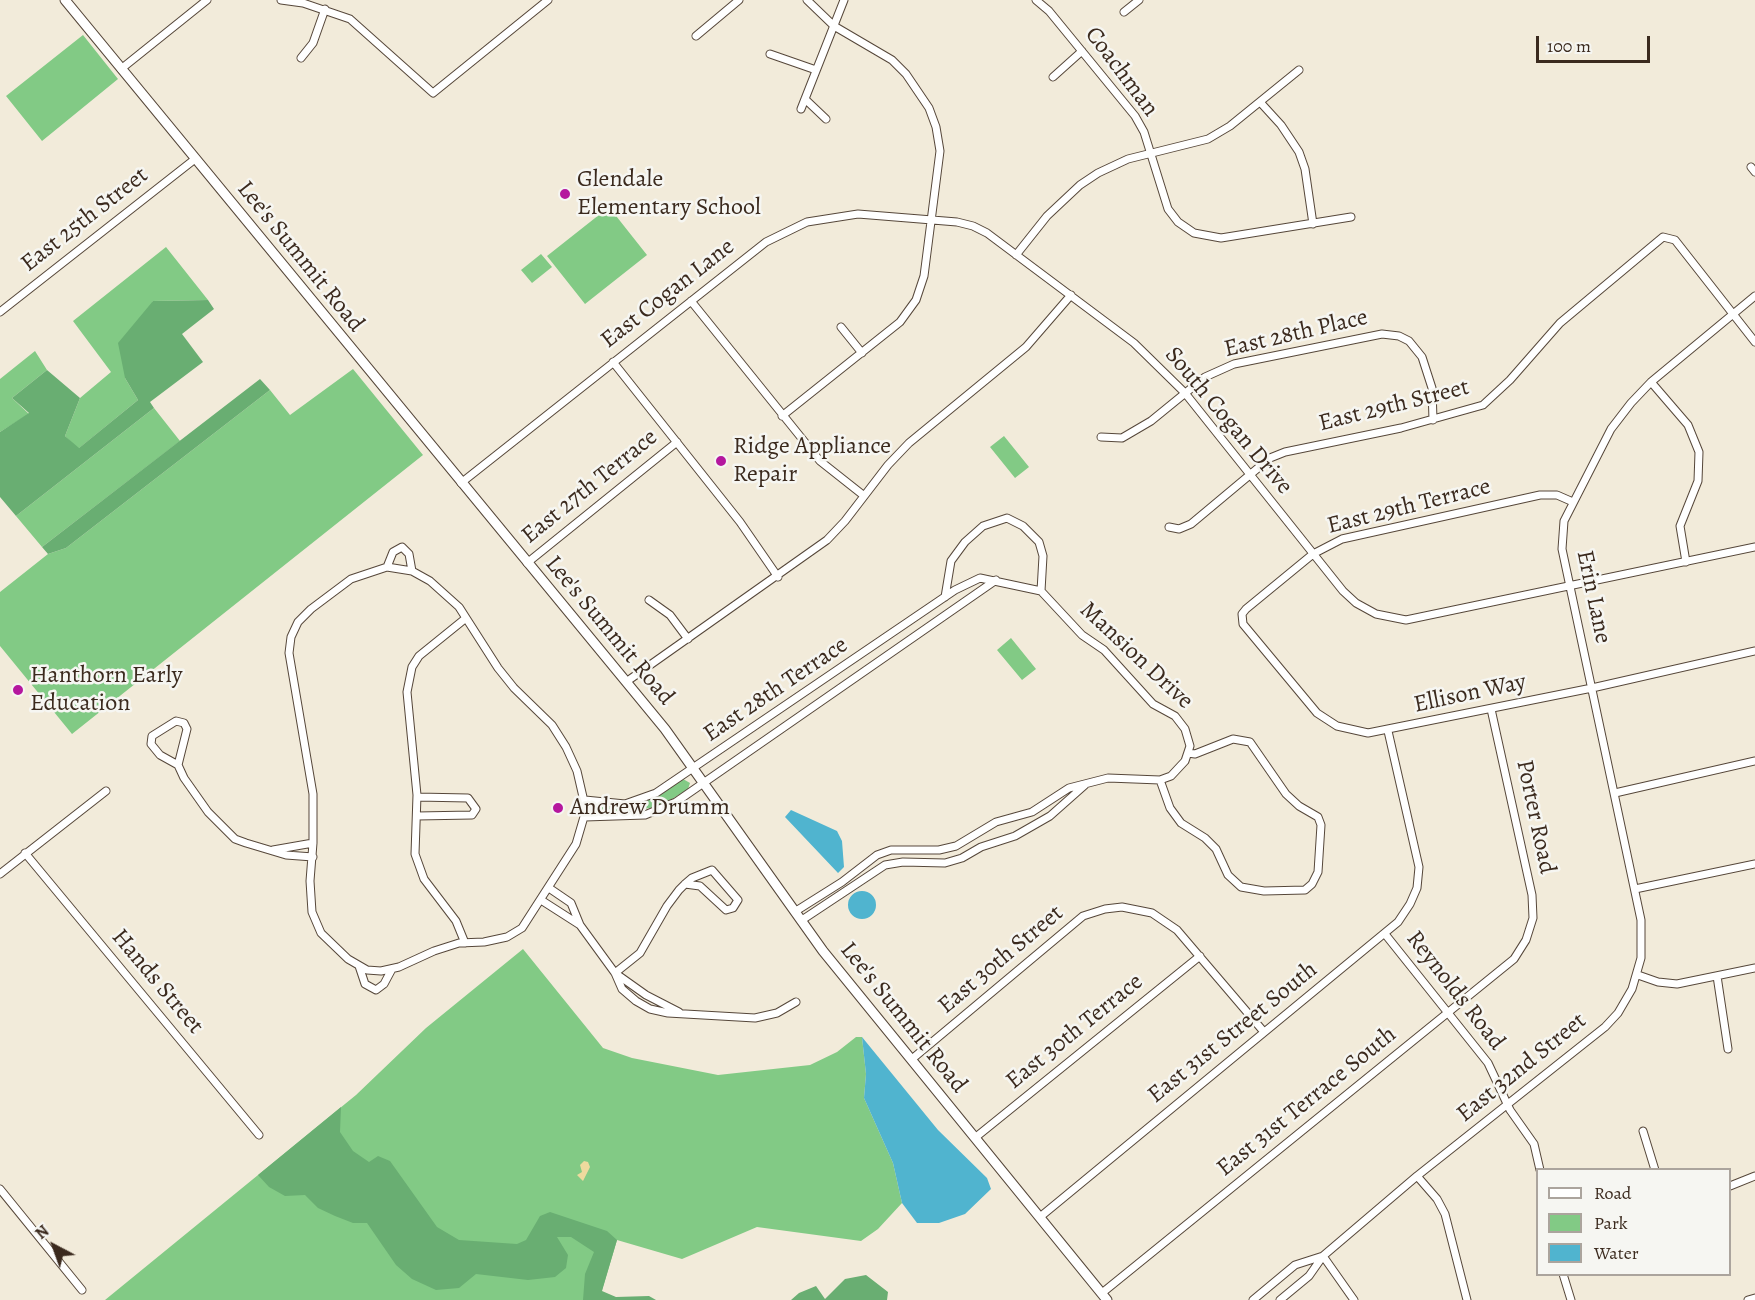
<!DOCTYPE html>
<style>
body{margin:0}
#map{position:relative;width:1755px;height:1300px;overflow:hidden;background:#f2ebda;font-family:Alegreya,serif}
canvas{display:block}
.legend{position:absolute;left:1536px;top:1168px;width:195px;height:108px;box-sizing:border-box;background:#f6f6f2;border:2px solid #aba49d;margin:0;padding:8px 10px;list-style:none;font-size:18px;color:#3b2a1e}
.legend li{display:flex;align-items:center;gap:12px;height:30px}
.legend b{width:30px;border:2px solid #aba49d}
.north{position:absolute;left:24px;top:1216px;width:60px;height:60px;-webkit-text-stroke:4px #f6f6f2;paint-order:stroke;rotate:319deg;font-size:16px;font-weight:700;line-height:24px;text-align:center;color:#3b2a1e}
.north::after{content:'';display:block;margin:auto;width:21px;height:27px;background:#3b2a1e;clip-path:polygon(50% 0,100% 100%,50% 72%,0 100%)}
.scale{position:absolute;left:1536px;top:36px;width:114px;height:27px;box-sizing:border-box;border:3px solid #3b2a1e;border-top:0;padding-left:8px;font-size:18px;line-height:21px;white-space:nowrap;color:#3b2a1e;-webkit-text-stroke:4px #f6f6f2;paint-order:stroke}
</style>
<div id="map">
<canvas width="1755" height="1300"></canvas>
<ul class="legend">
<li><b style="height:8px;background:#fff"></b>Road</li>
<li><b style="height:16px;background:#82ca85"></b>Park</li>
<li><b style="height:16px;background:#50b4cf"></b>Water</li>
</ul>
<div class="north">N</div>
<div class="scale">100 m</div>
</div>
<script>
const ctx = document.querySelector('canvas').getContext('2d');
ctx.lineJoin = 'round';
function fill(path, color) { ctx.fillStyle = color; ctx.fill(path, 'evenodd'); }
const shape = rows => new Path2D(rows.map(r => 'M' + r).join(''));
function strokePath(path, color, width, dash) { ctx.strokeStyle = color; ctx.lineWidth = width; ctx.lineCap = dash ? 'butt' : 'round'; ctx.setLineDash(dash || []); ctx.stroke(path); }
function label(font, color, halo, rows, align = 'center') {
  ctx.font = font + ' Alegreya,serif'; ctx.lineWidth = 5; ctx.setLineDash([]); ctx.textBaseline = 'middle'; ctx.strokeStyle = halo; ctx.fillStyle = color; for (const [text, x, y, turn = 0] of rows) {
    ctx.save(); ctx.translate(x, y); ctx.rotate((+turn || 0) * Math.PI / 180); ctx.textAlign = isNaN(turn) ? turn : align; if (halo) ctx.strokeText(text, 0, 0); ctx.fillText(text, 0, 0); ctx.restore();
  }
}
fill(shape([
 [83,35,118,79,42,141,6,96],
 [609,207,647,255,585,304,547,256],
 [166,247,208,300,153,301,125,378,138,400,78,449,65,436,80,398,111,372,73,321],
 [541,254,552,267,532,283,521,270],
 [35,351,47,370,12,398,29,414,0,432,0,379],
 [353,369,423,455,72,734,0,646,0,592,48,554,66,548,270,390,290,415],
 [154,408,180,441,42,547,16,516],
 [1004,436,1029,467,1015,478,990,447],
 [1011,638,1036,669,1022,680,997,650],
 [683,779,690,783,688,789,661,806,626,812,594,809,597,806,641,804],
 [523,949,603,1048,632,1058,718,1075,810,1065,837,1052,856,1037,862,1037,866,1074,864,1098,893,1163,902,1203,878,1229,861,1241,757,1227,682,1259,617,1240,599,1300,105,1300,356,1095,426,1028]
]), '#82ca85');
fill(shape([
 [208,300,214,309,182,334,203,362,150,402,154,408,16,516,0,497,0,432,29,413,12,398,47,370,80,398,65,436,79,448,138,400,125,378,118,343,153,301],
 [260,379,270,390,66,548,48,554,42,547],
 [341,1107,340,1132,353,1151,369,1162,378,1156,390,1161,437,1227,459,1240,517,1244,526,1240,540,1216,550,1212,607,1231,617,1240,602,1291,616,1297,649,1296,656,1300,583,1300,585,1274,594,1252,571,1237,557,1237,568,1255,566,1268,555,1277,528,1280,476,1274,459,1288,436,1290,412,1279,396,1265,367,1223,353,1223,335,1216,318,1208,305,1195,285,1196,269,1187,258,1175],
 [866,1275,888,1292,887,1300,791,1300,799,1293,816,1286,825,1299,845,1279]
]), '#69ae72');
fill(shape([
 [584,1161,588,1162,590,1167,583,1181,577,1175,582,1172,580,1165]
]), '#eeda9e');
fill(shape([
 [791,810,837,831,842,841,844,867,838,873,785,817],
 '848 905a14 14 0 1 1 28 0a14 14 0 1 1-28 0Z',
 [862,1037,938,1130,987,1178,991,1189,965,1214,939,1223,917,1223,902,1203,893,1163,864,1098,866,1074]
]), '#50b4cf');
const street = shape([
 [281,0,303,3,350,19,433,93,548,0],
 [1036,0,1049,11,1135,116,1144,132,1168,209,1178,222,1194,233,1221,238,1351,217],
 [1124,12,1139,0],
 [696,36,739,0],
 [770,54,816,70],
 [301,58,313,43,325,9],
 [121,69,207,0],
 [1053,77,1082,51],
 [805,99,826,119],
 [1260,102,1281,125,1299,152,1305,169,1313,224],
 [801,109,844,0],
 [1751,167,1755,172],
 [1016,255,1047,216,1080,185,1098,173,1128,159,1208,139,1230,126,1299,70],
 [691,301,820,461,863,495],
 [0,312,195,159],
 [841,327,862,353],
 [613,362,740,522,778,577],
 [1651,382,1688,425,1699,452,1698,481,1680,526,1686,562],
 [782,416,900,322,916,300,924,276,940,151,936,127,929,108,906,74,892,60,834,26,807,0],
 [1101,437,1122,438,1151,421,1205,377,1234,364,1382,334,1399,336,1409,341,1422,357,1432,388,1433,420],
 [461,483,766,242,807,222,858,214,957,222,973,226,987,233,1134,343,1185,393,1343,591,1356,603,1376,614,1406,620,1755,547],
 [1573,502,1557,495,1540,495,1342,539,1313,554,1246,609,1242,614,1243,624,1317,713,1337,726,1368,733,1592,688,1755,651],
 [1169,527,1179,529,1191,524,1270,458,1285,452,1401,428,1483,405,1510,380,1560,323,1663,237,1675,240,1755,342],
 [527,563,677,442],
 [387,567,412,571,430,581,459,607,498,668,514,688,552,725,566,747,577,771,586,810,576,844,522,928,507,937,484,942,459,943,434,951,399,967,381,971,367,970,348,959,321,933,312,912,310,881,313,843,313,794,289,653,291,637,298,622,311,609,351,579,387,567],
 [387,567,393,552,402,547,409,554,412,571],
 [945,597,951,561,965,542,983,526,1007,518,1023,526,1039,542,1043,556,1041,591],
 [649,600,670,615,688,639],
 [626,682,827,540,845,521,888,465,909,443,1026,347,1071,295],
 [178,765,160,755,151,744,152,736,176,721,184,723,187,729,178,765,184,778,208,812,235,839,246,843,286,855,313,857],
 [1160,780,1170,808,1181,823,1205,838,1216,849,1228,875,1241,887,1264,891,1305,890,1312,884,1318,872,1321,825,1318,817,1299,806,1286,794,1250,742,1233,739,1195,754,1188,753],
 [1615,793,1755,761],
 [585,800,625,804,656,793,955,590,980,578,1041,591],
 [417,816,472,815,476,809,468,798,417,797],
 [585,817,645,815,676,802,996,580],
 [273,850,313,843],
 [25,853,259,1135],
 [0,874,106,791],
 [549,888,571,903,580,925],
 [1635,889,1755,864],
 [541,900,580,925,615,973,622,989,636,1001,650,1009,668,1013,755,1018,777,1013,796,1002],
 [796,911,842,882,877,855,891,850,939,850,956,846,996,822,1032,812,1069,788,1108,778,1160,780,1171,776,1185,761,1190,746,1185,729,1175,716,1153,704,1104,650,1082,635,1041,591],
 [802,920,885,865,903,862,945,863,962,858,981,847,1015,836,1050,816,1085,785],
 [1385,934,1488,1063,1510,1110,1534,1144,1540,1170],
 [465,943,456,921,424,879,415,854,417,795,407,692,412,667,419,656,466,618],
 [359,966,365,984,376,990,384,984,392,969],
 [615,973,640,953,667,906,679,890,685,884,692,878,712,870,738,900,733,908,726,910,700,886,685,884],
 [615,973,646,995,679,1012],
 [1638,975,1658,982,1677,984,1755,968],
 [1717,976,1728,1049],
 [912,1059,1083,916,1105,909,1122,907,1152,913,1177,930,1264,1032],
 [1643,1131,1655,1170],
 [976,1137,1200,956],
 [1417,1176,1437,1199,1445,1214,1467,1300],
 [1730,1186,1755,1176],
 [0,1189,82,1290],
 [1040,1217,1398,922,1410,904,1417,888,1419,867,1388,731],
 [1323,1256,1354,1300],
 [1563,1274,1571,1300],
 [1102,1293,1514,959,1526,940,1533,918,1532,895,1491,709],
 [1253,1300,1295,1265,1323,1256],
 [1280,1300,1309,1276,1323,1256,1417,1176,1605,1027,1618,1013,1632,989,1641,958,1641,920,1562,549,1564,521,1611,429,1631,403,1651,382,1755,296],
 [1748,1300,1755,1298]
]);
const secondary = shape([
 [65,0,665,729,823,951,1107,1300]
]);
strokePath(street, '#56473a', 9);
strokePath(secondary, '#56473a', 11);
strokePath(street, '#fff', 7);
strokePath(secondary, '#fff', 9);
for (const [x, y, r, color] of [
 [565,194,6,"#b5179e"],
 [721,461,6,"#b5179e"],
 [18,690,6,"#b5179e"],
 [558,808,6,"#b5179e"]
]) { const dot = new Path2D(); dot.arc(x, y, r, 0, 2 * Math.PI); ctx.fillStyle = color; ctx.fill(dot); strokePath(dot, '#f6f6f2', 2); }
label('24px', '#3b2a1e', '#f6f6f2', [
 ["Coachman",1121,72,53],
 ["East 25th Street",85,220,-38],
 ["Lee's Summit Road",300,257,51],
 ["East Cogan Lane",668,294,-38],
 ["East 28th Place",1296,334,-13],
 ["East 29th Street",1394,406,-14],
 ["South Cogan Drive",1228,421,50],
 ["East 27th Terrace",590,487,-39],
 ["East 29th Terrace",1409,507,-14],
 ["Erin Lane",1593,597,78],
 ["Lee's Summit Road",609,631,50],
 ["Mansion Drive",1136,656,43],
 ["East 28th Terrace",776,690,-34],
 ["Ellison Way",1470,694,-12],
 ["Porter Road",1535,817,78],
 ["East 30th Street",1001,960,-40],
 ["Hands Street",157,982,50],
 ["Reynolds Road",1455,991,52],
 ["Lee's Summit Road",903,1018,51],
 ["East 30th Terrace",1075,1032,-39],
 ["East 31st Street South",1233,1033,-39],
 ["East 32nd Street",1522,1068,-39],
 ["East 31st Terrace South",1307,1102,-39]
]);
label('24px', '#3b2a1e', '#f6f6f2', [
 ["Glendale",577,180],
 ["Elementary School",577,208],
 ["Ridge Appliance",733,447],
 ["Repair",733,475],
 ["Hanthorn Early",30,676],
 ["Education",30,704],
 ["Andrew Drumm",570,808]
], 'left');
</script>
